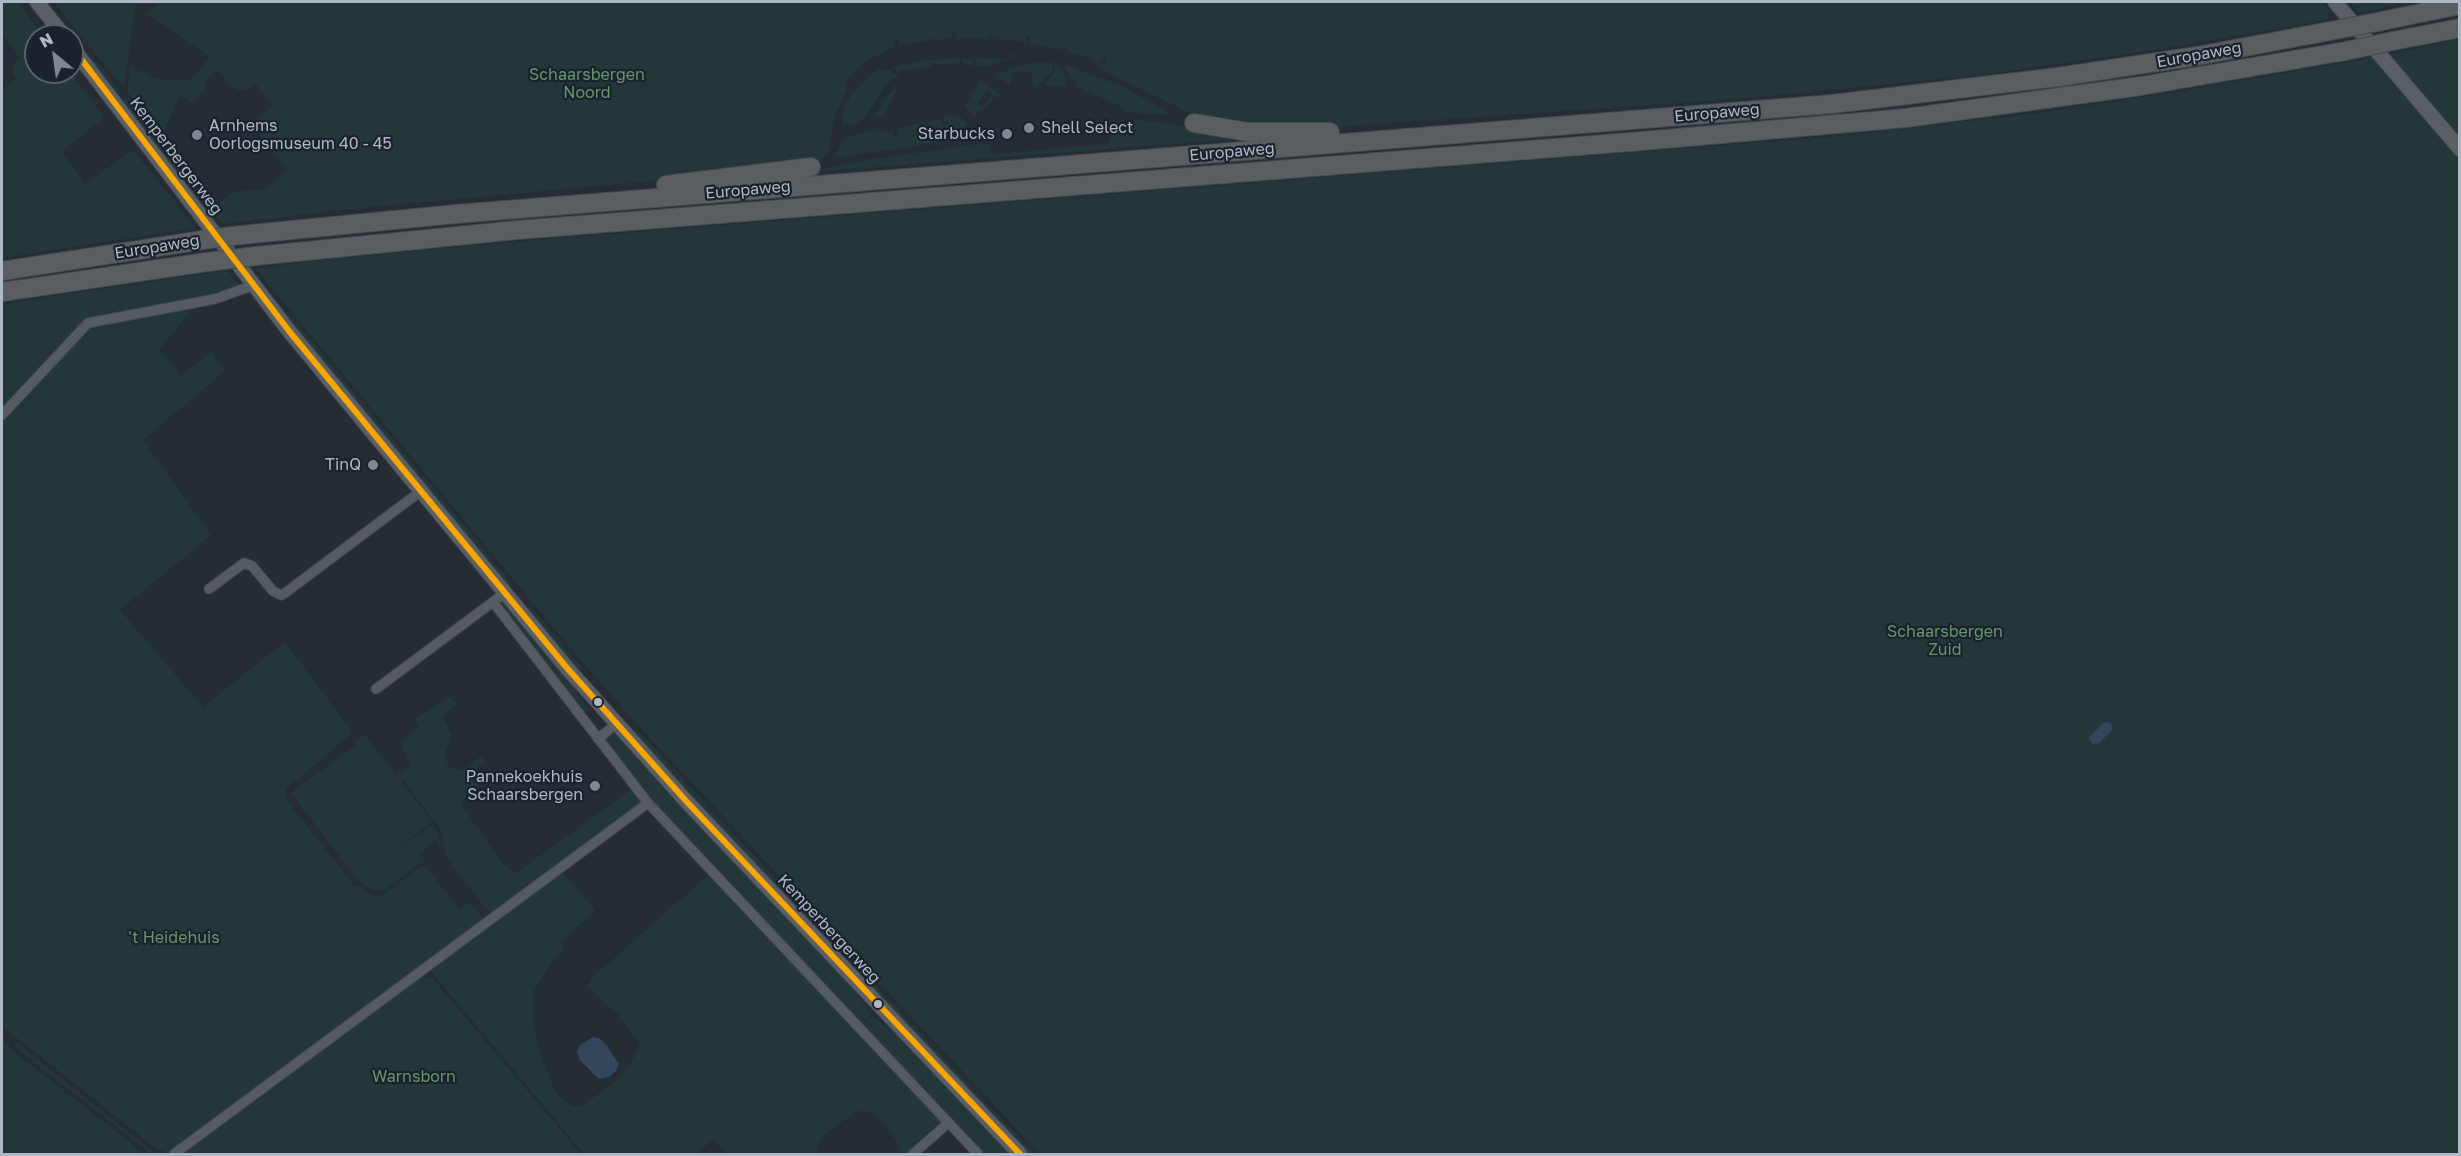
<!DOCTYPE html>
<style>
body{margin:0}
#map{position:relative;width:2461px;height:1156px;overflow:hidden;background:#262c33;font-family:"Golos Text",sans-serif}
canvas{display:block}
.frame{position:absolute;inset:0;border:3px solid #afb8c5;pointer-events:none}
.north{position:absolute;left:24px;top:24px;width:60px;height:60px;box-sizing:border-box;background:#1a232d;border:2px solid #565f6a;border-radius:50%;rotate:331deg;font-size:16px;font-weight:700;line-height:24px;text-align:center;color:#afb8c5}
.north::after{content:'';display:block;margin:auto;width:21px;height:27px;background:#7f8792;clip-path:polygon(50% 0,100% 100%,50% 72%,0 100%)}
</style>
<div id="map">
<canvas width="2461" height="1156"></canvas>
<div class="frame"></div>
<div class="north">N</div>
</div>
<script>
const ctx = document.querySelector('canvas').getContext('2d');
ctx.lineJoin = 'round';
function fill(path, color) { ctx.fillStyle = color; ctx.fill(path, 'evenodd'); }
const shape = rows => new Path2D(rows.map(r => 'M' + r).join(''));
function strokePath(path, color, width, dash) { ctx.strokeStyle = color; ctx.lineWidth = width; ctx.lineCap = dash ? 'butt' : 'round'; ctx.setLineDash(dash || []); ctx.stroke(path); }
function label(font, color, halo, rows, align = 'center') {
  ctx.font = font + ' "Golos Text",sans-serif'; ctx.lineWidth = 4.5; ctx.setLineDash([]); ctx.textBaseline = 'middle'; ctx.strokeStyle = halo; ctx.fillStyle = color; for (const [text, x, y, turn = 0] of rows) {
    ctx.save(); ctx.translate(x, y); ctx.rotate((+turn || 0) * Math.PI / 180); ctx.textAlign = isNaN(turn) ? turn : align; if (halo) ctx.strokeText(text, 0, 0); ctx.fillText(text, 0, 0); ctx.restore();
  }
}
fill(shape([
 [2,2,19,2,42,36,36,36,36,72,70,72,105,118,62,151,85,184,133,150,196,228,2,258,2,90,16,79,12,73,14,63,20,58,2,34],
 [54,2,136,2,124,89,87,44],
 [161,2,2322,2,2330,11,2326,15,2329,19,2301,25,2148,51,1972,76,1738,99,1290,130,1197,117,1100,69,1099,66,1108,59,1104,55,1098,65,1093,59,1067,51,1067,48,1064,47,1063,50,1028,43,1031,35,1026,35,1026,42,993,39,993,36,989,36,989,39,955,39,956,31,951,31,953,39,931,40,930,38,927,38,927,41,898,46,898,39,893,40,896,46,868,60,853,72,846,80,847,88,835,115,829,151,818,162,696,177,370,207,222,224,211,209,235,191,266,189,288,171,251,122,273,106,255,83,245,91,238,90,227,85,225,77,216,70,205,83,205,89,200,96,192,103,182,96,178,98,171,117,160,136,127,91,130,67,159,79,190,80,210,57,146,13],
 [2349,2,2416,2,2359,13],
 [2459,39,2459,143,2387,55],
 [86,48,95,59,121,91,118,94,112,93,101,78],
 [1012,54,1017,55,990,66,976,67,977,58,972,59,974,67,962,63,962,58,1005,59],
 [2376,57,2459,156,2459,1154,1040,1154,635,722,561,637,255,268,360,256,560,238,1839,136,2038,113,2170,93],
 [960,58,960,64,936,65,935,62,932,63,932,66,897,72,895,68,891,70,893,75,901,72,896,78,886,84,865,118,853,125,841,125,844,109,851,95,873,72,878,69,886,71,901,65,928,60],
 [1054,62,1052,72,1038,87,1033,87,1032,72,1012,73,1010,86,995,74,1030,63],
 [1056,63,1067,80,1066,87,1042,86,1054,73],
 [1063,64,1120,85,1175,116,1125,112,1119,106,1076,86,1076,80,1072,80],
 [980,81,987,84,1001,95,996,98,988,90,978,103,983,106,992,96,995,98,975,116,964,107],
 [898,87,885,113,877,119,875,115,884,100,892,91],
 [125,95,157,138,153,141,149,141,121,104],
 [945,115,960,116,967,124,950,141,835,158,840,144,847,137,877,128,884,132,893,129,894,136,899,135,897,130,894,129,940,119,944,127,948,124,942,119],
 [1136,120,1166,123,1251,138,815,172,814,171,865,160,985,143,992,146,988,151,992,154,1107,144,1118,123],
 [160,143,201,202,200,203,197,203,155,149],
 [228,270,240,287,214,295,94,319,2,412,2,304],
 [260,283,297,323,420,472,415,477,323,366],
 [195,306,159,350,181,375,211,353,225,371,143,440,211,535,120,610,203,707,285,642,353,733,286,789,287,801,355,886,357,885,373,895,383,895,419,868,427,867,459,910,470,902,483,919,481,924,169,1154,151,1145,2,1026,2,418,89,325],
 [423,475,513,585,507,589,417,480],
 [503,604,508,604,563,671,590,711,584,716,502,608],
 [530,606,582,667,579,670,556,647,524,610],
 [451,697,457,704,442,717,452,735,445,754,447,763,452,769,464,769,481,756,485,760,477,768,484,777,463,801,462,806,503,864,516,873,632,789,642,801,640,805,495,914,490,914,446,857,441,830,403,780,401,781,432,822,394,851,433,824,438,832,442,851,435,842,418,855,424,862,417,865,384,891,369,889,357,879,291,793,357,744,356,742,365,734,396,776,410,767,401,744,419,726,414,719],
 [637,729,851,960,848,963,632,734],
 [615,733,846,979,871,1014,860,1025,650,801,604,743,605,738],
 [561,870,595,910,560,943,565,949,555,957,533,992,534,1028,538,1046,556,1093,572,1106,581,1107,618,1079,631,1063,640,1045,617,1013,587,987,593,977,709,874,939,1120,940,1128,911,1154,894,1154,901,1149,888,1128,874,1113,857,1111,825,1134,817,1146,819,1154,727,1154,713,1140,696,1154,584,1154,429,969],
 [421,976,433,979,581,1154,181,1154],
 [874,984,1035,1154,1027,1154,892,1015,872,987],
 [872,1016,900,1037,1013,1154,983,1154,861,1026],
 [2,1040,11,1049,145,1154,2,1154],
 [16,1042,156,1154,151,1154,13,1046]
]), '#233638');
fill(shape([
 [2107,722,2111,723,2113,729,2099,743,2093,745,2088,738,2103,723],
 [593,1037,599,1038,607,1046,619,1064,616,1071,609,1077,599,1079,580,1060,577,1052,580,1045]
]), '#33465b');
const minor = shape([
 [2,415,88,323,215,299,254,285],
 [209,589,244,563,252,566,273,591,281,595,285,593,421,491],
 [493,602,648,803,978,1154],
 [376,689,505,593],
 [598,739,616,724],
 [174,1154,648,803],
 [913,1154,947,1124]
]);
const secondary = shape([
 [37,2,64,36],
 [2335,2,2460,149],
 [72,47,289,331,567,668,687,802,1020,1154]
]);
const motorway = shape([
 [2377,22,2460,5],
 [2393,41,2460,28],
 [1194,123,1248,132,1330,132],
 [666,185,811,167],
 [241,235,456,214,1832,104,2058,77,2197,56,2330,31],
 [256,256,517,230,1630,142,1906,118,2141,86,2346,51],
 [2,271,216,238],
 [2,292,207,262]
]);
strokePath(minor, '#44484e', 11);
strokePath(secondary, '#44484e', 16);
strokePath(motorway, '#43484f', 20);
strokePath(minor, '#565a61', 9);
strokePath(secondary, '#5a5f66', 14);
strokePath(motorway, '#5b5e61', 18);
const motorwayBridge = shape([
 [2330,31,2377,22],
 [2346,51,2393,41],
 [216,238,241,235],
 [207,262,256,256]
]);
strokePath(motorwayBridge, '#43484f', 20, []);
strokePath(motorwayBridge, '#5b5e61', 18);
strokePath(shape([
 [72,47,289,331,567,668,687,802,1020,1154]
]), '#f7a600', 6);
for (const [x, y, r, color] of [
 [1029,128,6,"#7f8792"],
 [1007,134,6,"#7f8792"],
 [197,135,6,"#7f8792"],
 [373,465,6,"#7f8792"],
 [598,702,5,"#afb8c5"],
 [595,786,6,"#7f8792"],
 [878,1004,5,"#afb8c5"]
]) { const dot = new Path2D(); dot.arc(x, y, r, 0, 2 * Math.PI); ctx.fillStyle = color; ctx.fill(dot); strokePath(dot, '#1a232d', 2); }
label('16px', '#afb8c5', '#1a232d', [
 ["Europaweg",2199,55,-10],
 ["Europaweg",1717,113,-5],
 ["Europaweg",1232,152,-5],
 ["Kemperbergerweg",176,156,53],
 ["Europaweg",748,190,-5],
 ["Europaweg",157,247,-9],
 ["Kemperbergerweg",829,929,47]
]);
label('16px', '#66966f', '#1a232d', [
 ["Schaarsbergen",587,75],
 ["Noord",587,93],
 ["Schaarsbergen",1945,632],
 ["Zuid",1945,650],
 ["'t Heidehuis",174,938],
 ["Warnsborn",414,1077]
]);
label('16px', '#afb8c5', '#1a232d', [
 ["Arnhems",209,126,"left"],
 ["Oorlogsmuseum 40 - 45",209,144,"left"],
 ["Shell Select",1041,128,"left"],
 ["Starbucks",995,134],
 ["TinQ",361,465],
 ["Pannekoekhuis",583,777],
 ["Schaarsbergen",583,795]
], 'right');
</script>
